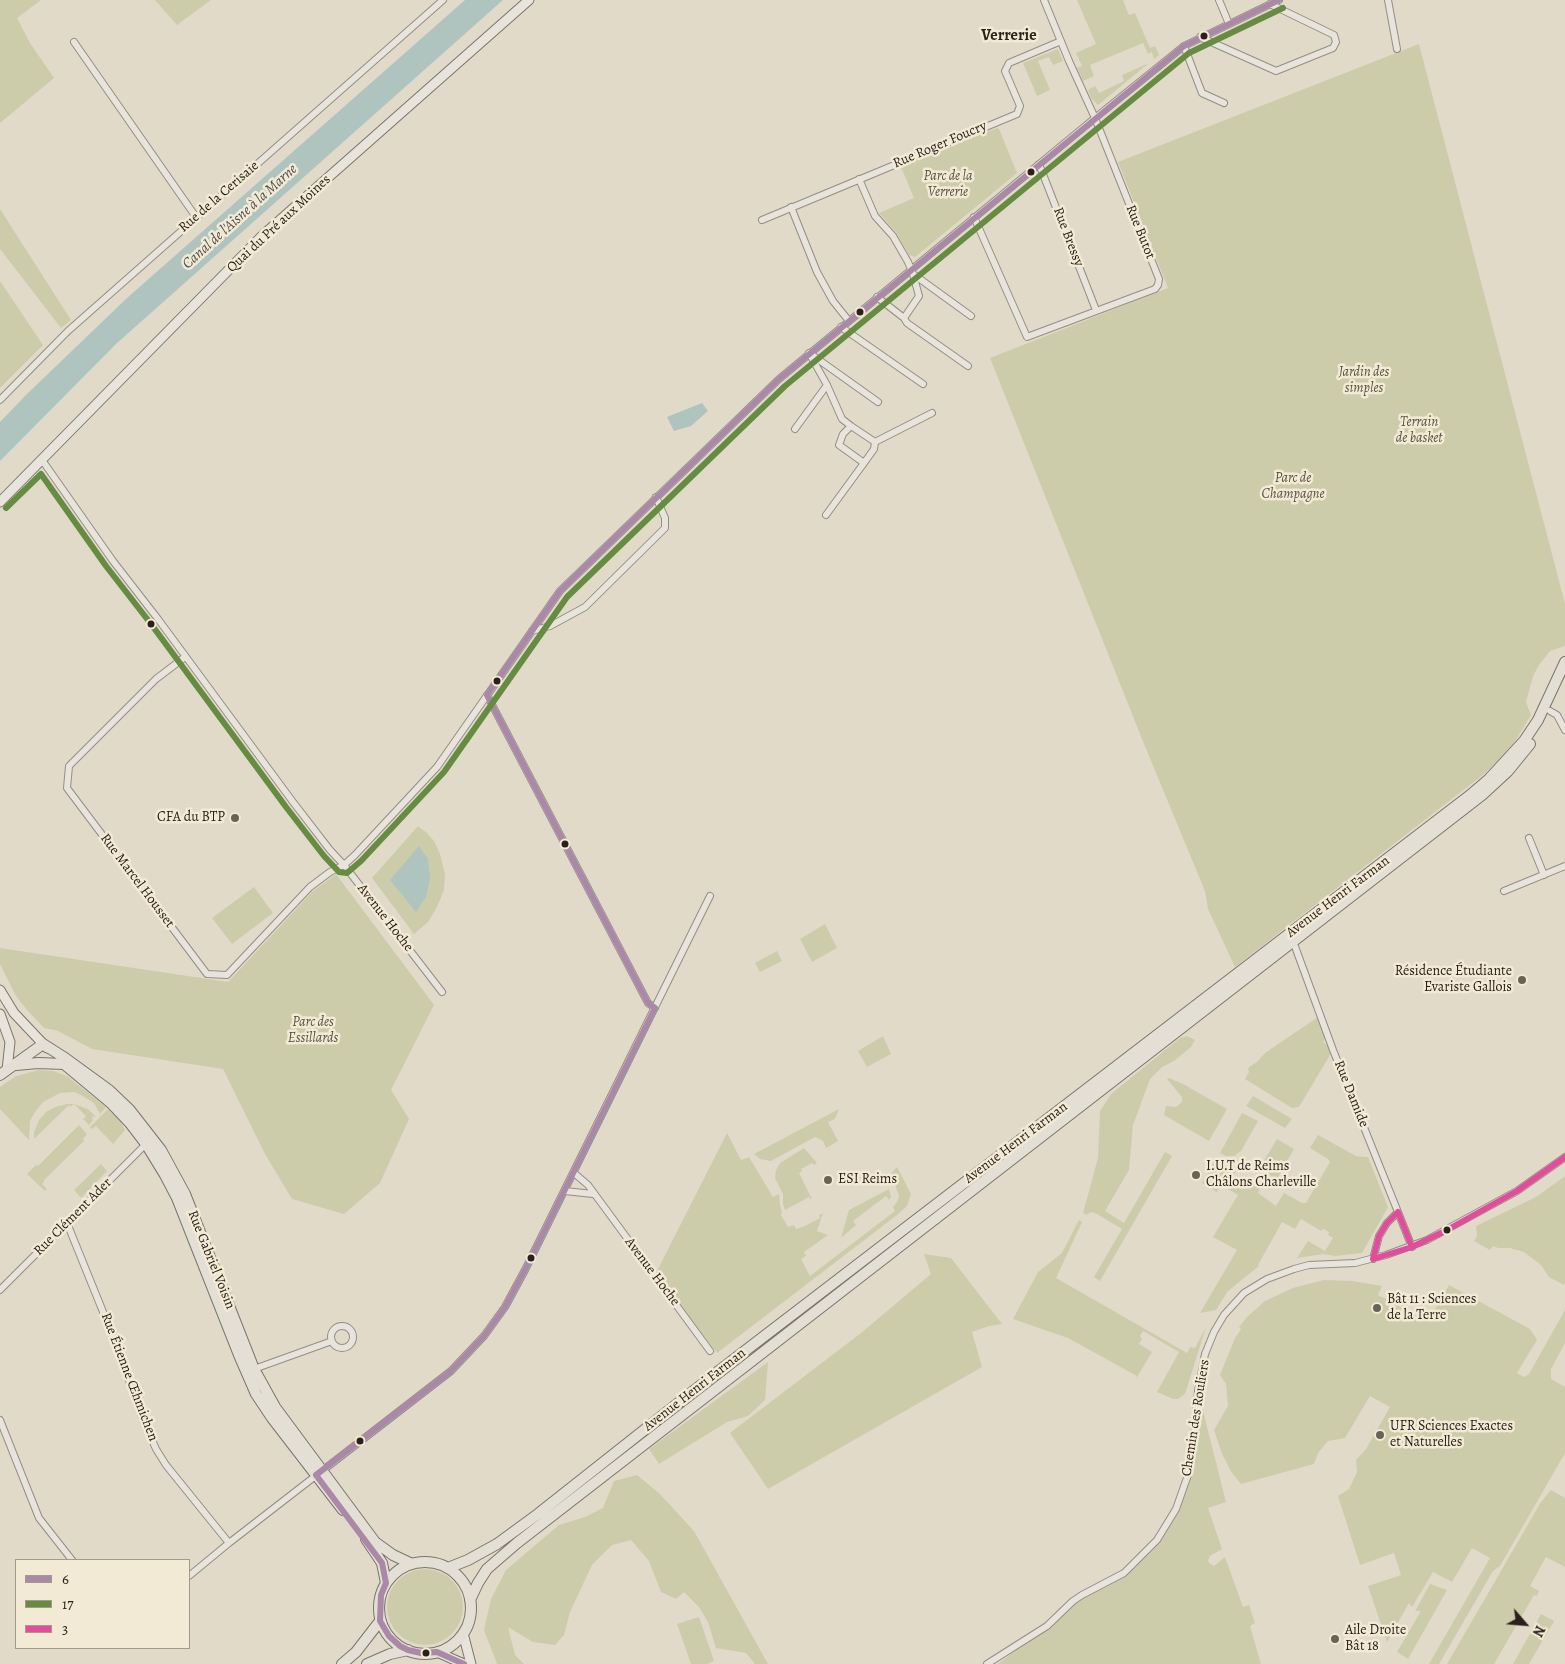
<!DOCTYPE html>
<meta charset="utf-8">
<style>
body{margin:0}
#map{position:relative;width:1565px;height:1664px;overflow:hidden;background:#e1dac9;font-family:Alegreya,serif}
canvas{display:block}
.legend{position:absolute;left:15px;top:1559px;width:175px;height:90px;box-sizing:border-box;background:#f2ead5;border:1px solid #a39a8a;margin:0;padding:6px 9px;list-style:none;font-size:15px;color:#2c211a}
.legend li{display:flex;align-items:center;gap:10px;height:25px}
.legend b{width:25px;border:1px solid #a39a8a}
.north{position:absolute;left:1500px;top:1599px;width:50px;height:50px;-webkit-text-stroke:4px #f2ead5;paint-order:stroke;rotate:117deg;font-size:14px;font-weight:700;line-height:20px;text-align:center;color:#2c211a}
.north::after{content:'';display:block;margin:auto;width:18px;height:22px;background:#2c211a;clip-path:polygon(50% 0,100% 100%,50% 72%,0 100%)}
</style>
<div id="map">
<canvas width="1565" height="1664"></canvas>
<ul class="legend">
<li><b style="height:6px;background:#a989a7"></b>6</li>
<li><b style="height:6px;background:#668c41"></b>17</li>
<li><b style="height:6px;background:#e04d9a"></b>3</li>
</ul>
<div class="north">N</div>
</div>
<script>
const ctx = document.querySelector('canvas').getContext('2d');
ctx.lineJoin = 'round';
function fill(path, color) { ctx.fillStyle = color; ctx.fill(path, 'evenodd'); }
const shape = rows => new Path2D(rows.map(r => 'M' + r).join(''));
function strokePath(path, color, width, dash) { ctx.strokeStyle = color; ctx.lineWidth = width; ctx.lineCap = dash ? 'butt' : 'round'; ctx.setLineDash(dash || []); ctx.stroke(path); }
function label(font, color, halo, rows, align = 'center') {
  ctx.font = font + ' Alegreya,serif'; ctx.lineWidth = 5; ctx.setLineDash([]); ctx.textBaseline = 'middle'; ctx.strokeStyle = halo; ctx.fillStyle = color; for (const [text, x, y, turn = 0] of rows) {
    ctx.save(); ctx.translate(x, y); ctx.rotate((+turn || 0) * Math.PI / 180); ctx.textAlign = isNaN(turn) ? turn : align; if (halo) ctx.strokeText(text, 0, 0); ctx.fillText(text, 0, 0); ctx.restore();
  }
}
fill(shape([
 [0,0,41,0,17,18,30,43,54,78,0,123],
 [155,0,211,0,177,25],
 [1077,0,1123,0,1129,15,1135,13,1150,48,1155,46,1159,55,1154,59,1152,52,1148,54,1143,43,1090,65,1094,76,1083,81,1077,68,1082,66,1076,53,1096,44],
 [1419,44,1565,604,1565,646,1550,651,1539,665,1533,676,1526,702,1531,715,1514,743,1501,758,1484,774,1235,967,1208,909,1205,891,1144,744,990,358,1168,288,1118,162],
 [1058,49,1063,61,1053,65,1049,57,1038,61,1050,90,1037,96,1023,63],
 [1149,63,1098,105,1091,98,1088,90,1095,86,1099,93,1124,81,1122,75],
 [997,128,999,129,1017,173,915,257,909,255,896,232,879,213,914,198,901,167],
 [0,209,71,320,61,328,0,249],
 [0,281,43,345,0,388],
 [418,826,427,833,434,841,440,854,445,874,444,890,437,907,428,922,414,934,372,878],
 [336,874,434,1005,391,1090,409,1119,380,1183,344,1214,292,1199,265,1154,223,1069,92,1049,58,1031,44,1028,27,1010,16,996,0,964,0,948,228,982,313,891],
 [254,887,273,913,232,944,212,918],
 [825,924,837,948,812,962,800,939],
 [777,951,782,961,760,972,755,963],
 [1321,1015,1327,1036,1323,1042,1333,1050,1299,1107,1292,1108,1245,1079,1249,1072,1248,1069,1249,1067,1257,1062,1265,1053],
 [883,1036,891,1054,867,1067,858,1051],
 [1187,1036,1195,1040,1191,1047,1174,1061,1162,1067,1150,1079,1133,1125,1129,1170,1105,1211,1124,1223,1165,1152,1172,1156,1100,1281,1094,1277,1122,1229,1097,1214,1091,1212,1086,1215,1083,1213,1098,1158,1100,1111,1111,1094,1180,1038],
 [39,1070,53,1071,67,1076,106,1107,100,1114,94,1103,81,1095,74,1092,60,1093,43,1102,35,1112,30,1121,29,1140,0,1109,0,1087,16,1076],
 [1169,1078,1183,1084,1227,1109,1209,1141,1164,1115,1166,1106,1176,1107,1182,1102,1182,1097,1167,1079],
 [1253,1096,1292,1119,1285,1128,1246,1106],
 [67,1104,74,1104,88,1109,96,1117,92,1116,93,1120,89,1125,83,1119,86,1116,74,1104,70,1107,69,1105,34,1139,34,1132,39,1120,46,1112,55,1107],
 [108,1109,120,1121,125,1130,113,1144,96,1126,92,1129,90,1127],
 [839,1109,835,1119,828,1122,838,1141,826,1148,823,1141,815,1137,771,1161,760,1159,754,1154],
 [1242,1113,1258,1121,1241,1151,1234,1156,1226,1156,1220,1153],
 [79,1125,87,1134,83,1139,84,1141,44,1180,44,1182,42,1184,47,1189,45,1191,27,1174,36,1165,38,1166],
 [727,1133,741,1160,749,1157,773,1197,779,1194,780,1205,782,1211,781,1215,788,1227,794,1225,796,1229,805,1226,820,1218,819,1215,823,1213,817,1231,828,1235,804,1252,806,1256,801,1259,810,1276,895,1211,893,1207,897,1202,899,1196,891,1174,897,1167,911,1194,907,1206,897,1215,717,1353,656,1273],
 [1318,1135,1356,1156,1368,1157,1388,1207,1362,1253,1335,1256,1323,1254,1297,1258,1308,1241,1325,1251,1333,1238,1328,1235,1329,1232,1323,1229,1321,1231,1301,1219,1295,1229,1282,1222,1258,1265,1259,1266,1228,1291,1216,1310,1200,1313,1237,1250,1213,1237,1238,1195,1221,1185,1217,1192,1202,1183,1216,1159,1236,1171,1232,1178,1248,1187,1259,1174,1274,1183,1270,1190,1262,1185,1258,1193,1276,1206,1284,1193,1302,1203,1306,1203,1330,1162,1328,1159,1310,1148],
 [1277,1139,1294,1149,1277,1179,1259,1169],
 [804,1148,817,1163,814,1165,812,1163,801,1169,802,1171,799,1173,812,1199,811,1199,809,1197,785,1210,783,1204,783,1194,775,1178,776,1170,780,1163],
 [101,1164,107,1171,81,1198,74,1190],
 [1565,1176,1565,1283,1564,1285,1549,1277,1541,1265,1524,1252,1510,1248,1498,1248,1493,1246,1490,1250,1474,1241,1477,1236,1476,1226,1536,1197],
 [889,1189,891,1197,889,1200,886,1196,853,1221,856,1225,841,1238,849,1210],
 [1079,1220,1082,1222,1056,1278,1187,1353,1190,1347,1195,1348,1206,1327,1185,1394,1178,1399,1173,1399,1157,1392,1179,1352,1143,1331,1140,1336,1142,1339,1139,1344,1152,1352,1134,1382,1137,1376,1068,1338,1013,1319,1038,1272,1062,1253],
 [924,1254,951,1258,1002,1324,989,1326,972,1332,982,1367,768,1489,730,1433,861,1333,931,1274],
 [1324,1280,1352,1281,1382,1286,1378,1295,1428,1322,1449,1285,1530,1329,1537,1340,1517,1373,1524,1377,1529,1374,1565,1310,1565,1343,1551,1369,1551,1379,1565,1387,1565,1453,1500,1566,1493,1571,1439,1664,1429,1664,1490,1558,1472,1548,1452,1582,1433,1572,1412,1607,1409,1603,1387,1642,1368,1586,1401,1575,1394,1553,1360,1565,1338,1496,1349,1489,1357,1472,1356,1460,1366,1449,1390,1407,1370,1396,1345,1438,1328,1441,1318,1453,1314,1464,1241,1484,1232,1473,1222,1454,1214,1430,1228,1406,1226,1384,1220,1375,1235,1338,1241,1329,1239,1327,1247,1317,1265,1301,1293,1288],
 [768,1362,765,1400,748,1416,727,1422,659,1464,649,1449],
 [1198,1391,1226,1502,1208,1508,1222,1549,1210,1556,1208,1560,1209,1563,1214,1566,1225,1557,1243,1607,1249,1605,1255,1623,1250,1626,1261,1664,998,1664,1047,1626,1073,1601,1124,1573,1167,1525,1191,1462],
 [637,1475,660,1494,694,1531,768,1664,755,1664,746,1653,716,1648,708,1622,699,1607,684,1592,676,1599,661,1592,649,1561,631,1540,612,1545,592,1565,570,1612,564,1635,555,1645,533,1642,508,1627,515,1655,524,1664,497,1664,484,1630,491,1599,506,1570,559,1525,585,1517,603,1508,614,1481],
 [1551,1490,1565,1498,1565,1567,1546,1557,1530,1586,1539,1591,1537,1596,1534,1595,1494,1664,1447,1664,1541,1502],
 '387 1607a38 38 0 1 1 76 0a38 38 0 1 1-76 0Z',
 [1430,1584,1447,1590,1408,1659,1397,1652,1421,1611,1415,1611],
 [1541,1614,1554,1621,1529,1664,1513,1664],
 [699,1617,714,1661,707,1664,691,1664,677,1624]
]), '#cca');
fill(shape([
 [465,0,503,0,116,344,0,461,0,422,27,394,127,298],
 [702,403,708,411,691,426,674,431,667,417],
 [419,846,428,859,430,879,426,897,416,912,390,880]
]), '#afc4be');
const street = shape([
 [1219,0,1229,24],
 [1388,0,1397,49],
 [1200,37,1276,71,1333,48,1336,42,1334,35,1270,4],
 [74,42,196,217],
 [1184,46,1202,93,1224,103],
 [1039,164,1096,310],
 [859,179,875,216,893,236,908,262,913,274,919,296,904,318,877,297],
 [791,207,817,272,833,301,849,321],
 [974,217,1027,337,1155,289,1158,285,1159,279,1095,118,1069,61,1044,0],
 [762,220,1017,114,1020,106,1005,71,1009,63,1061,41],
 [913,274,971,316],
 [904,318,907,323,968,366],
 [841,327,923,384],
 [809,353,827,385,842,419,851,426,843,434,839,445,864,463,874,449,875,442,851,426],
 [812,355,878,402],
 [0,400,68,331,443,0],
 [795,429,827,385],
 [875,442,932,413],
 [42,460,113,561,158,619,293,802,330,850,344,865,442,992],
 [826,515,864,463],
 [532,631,550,626,585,607,665,528,665,518,656,497],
 [185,657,156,679,69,766,67,788,207,974,227,975,310,887,330,872,344,865,355,855,437,767,560,591,779,379,1095,118,1184,46,1279,0],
 [487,695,648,1003,655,1008],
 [1550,711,1557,715,1565,730],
 [1529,838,1544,875],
 [1504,891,1565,866],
 [1293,941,1333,1050,1412,1247],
 [574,1173,588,1185,710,1351],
 [565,1191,593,1194],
 [67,1223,114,1339,143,1419,156,1449,166,1465,229,1543],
 [1373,1259,1379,1236,1387,1223,1398,1212],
 [0,1290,146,1144],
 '331 1337a11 11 0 1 1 22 0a11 11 0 1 1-22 0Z',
 [254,1369,332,1341],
 [0,1420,39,1518,72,1560],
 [189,1576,229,1543,451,1371,484,1336,505,1307,525,1270,710,896],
 [987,1664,1047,1626,1073,1601,1082,1595,1124,1573,1157,1540,1176,1509,1188,1475,1193,1450,1198,1391,1205,1354,1214,1332,1224,1315,1244,1293,1267,1279,1294,1269,1309,1265,1355,1263,1386,1255,1427,1240,1517,1191,1565,1157]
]);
const secondary = shape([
 [0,502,263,235,529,0],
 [0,990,14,1013,47,1048],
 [0,1014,10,1042,7,1070],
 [463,1633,471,1664],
 [437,1652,464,1664]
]);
const primary = shape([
 [16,1065,38,1063,64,1064,112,1104,130,1123,146,1144,165,1175,177,1198,239,1355,256,1394,272,1418,343,1510],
 [0,1075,43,1044,65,1058,109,1090,129,1109,161,1150,185,1194,254,1369,275,1407,375,1542,393,1555,412,1564],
 [366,1539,382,1563,386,1583],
 '379 1608a46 46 0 1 1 92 0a46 46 0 1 1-92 0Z',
 [448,1568,468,1560,497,1544,538,1514,724,1367,1469,796,1489,779,1524,741,1538,720,1565,662],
 [470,1600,478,1583,487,1569,517,1543,1482,795,1508,771,1530,744],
 [342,1664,356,1652,380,1621],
 [367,1664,390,1654,408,1650]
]);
strokePath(street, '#938e84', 8);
strokePath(secondary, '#7a756c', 11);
strokePath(primary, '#7a756c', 12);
strokePath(street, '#e8e4db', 6);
strokePath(secondary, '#e8e4db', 9);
strokePath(primary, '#e4dfd5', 10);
strokePath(shape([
 [464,1664,437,1652,421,1653,408,1650,400,1646,389,1636,380,1621,381,1595,386,1583,382,1563,316,1475,451,1371,484,1336,505,1307,525,1270,655,1008,648,1003,487,695,560,591,779,379,1184,46,1279,0]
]), '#a989a7', 6);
strokePath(shape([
 [6,508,41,474,106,566,151,624,286,807,324,856,339,872,347,873,361,861,444,772,567,597,785,386,1189,53,1283,8]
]), '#668c41', 6);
strokePath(shape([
 [1373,1259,1412,1247,1447,1230,1517,1191,1565,1157],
 [1373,1259,1379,1236,1387,1223,1398,1212,1412,1247]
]), '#e04d9a', 6);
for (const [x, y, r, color] of [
 [1204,36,4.5,"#2c211a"],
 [1031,172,4.5,"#2c211a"],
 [860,312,4.5,"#2c211a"],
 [151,624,4.5,"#2c211a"],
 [497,681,4.5,"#2c211a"],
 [235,818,5,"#6b6257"],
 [565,844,4.5,"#2c211a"],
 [1522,980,5,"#6b6257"],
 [1196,1175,5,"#6b6257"],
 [828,1180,5,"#6b6257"],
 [1447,1230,4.5,"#2c211a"],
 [531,1258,4.5,"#2c211a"],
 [1377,1308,5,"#6b6257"],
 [1380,1435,5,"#6b6257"],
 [360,1441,4.5,"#2c211a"],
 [1335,1639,5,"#6b6257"],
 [426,1653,4.5,"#2c211a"]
]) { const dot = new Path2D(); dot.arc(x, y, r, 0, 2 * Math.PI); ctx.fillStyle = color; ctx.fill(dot); strokePath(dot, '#f2ead5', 2); }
label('14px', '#2c211a', '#f2ead5', [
 ["Rue Roger Foucry",940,145,-23],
 ["Rue de la Cerisaie",219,197,-41],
 ["Quai du Pré aux Moines",279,224,-43],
 ["Rue Butot",1140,232,68],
 ["Rue Bressy",1068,237,69],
 ["Rue Marcel Housset",137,881,53],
 ["Avenue Henri Farman",1338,897,-37],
 ["Avenue Hoche",385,918,52],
 ["Rue Damide",1351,1094,68],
 ["Avenue Henri Farman",1016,1143,-37],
 ["Rue Clément Ader",73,1217,-45],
 ["Rue Gabriel Voisin",211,1260,68],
 ["Avenue Hoche",652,1272,53],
 ["Rue Étienne Œhmichen",129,1377,69],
 ["Avenue Henri Farman",695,1390,-38],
 ["Chemin des Rouliers",1196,1418,-81]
]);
label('italic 14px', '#57513d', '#f2ead5', [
 ["Parc de la",948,177],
 ["Verrerie",948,193],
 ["Jardin des",1364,373],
 ["simples",1364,389],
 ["Terrain",1419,423],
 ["de basket",1419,439],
 ["Parc de",1293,479],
 ["Champagne",1293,495],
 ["Parc des",313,1023],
 ["Essillards",313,1039]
]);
label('14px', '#2c211a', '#f2ead5', [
 ["CFA du BTP",225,818,"right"],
 ["Résidence Étudiante",1512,972,"right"],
 ["Evariste Gallois",1512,988,"right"],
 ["I.U.T de Reims",1206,1167],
 ["Châlons Charleville",1206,1183],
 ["ESI Reims",838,1180],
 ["Bât 11 : Sciences",1387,1300],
 ["de la Terre",1387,1316],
 ["UFR Sciences Exactes",1390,1427],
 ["et Naturelles",1390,1443],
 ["Aile Droite",1345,1631],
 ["Bât 18",1345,1647]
], 'left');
label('italic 15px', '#4d4f4a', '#f2ead5', [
 ["Canal de l'Aisne à la Marne",240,217,-42]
]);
label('bold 16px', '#2c211a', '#f2ead5', [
 ["Verrerie",1009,36]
]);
</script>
